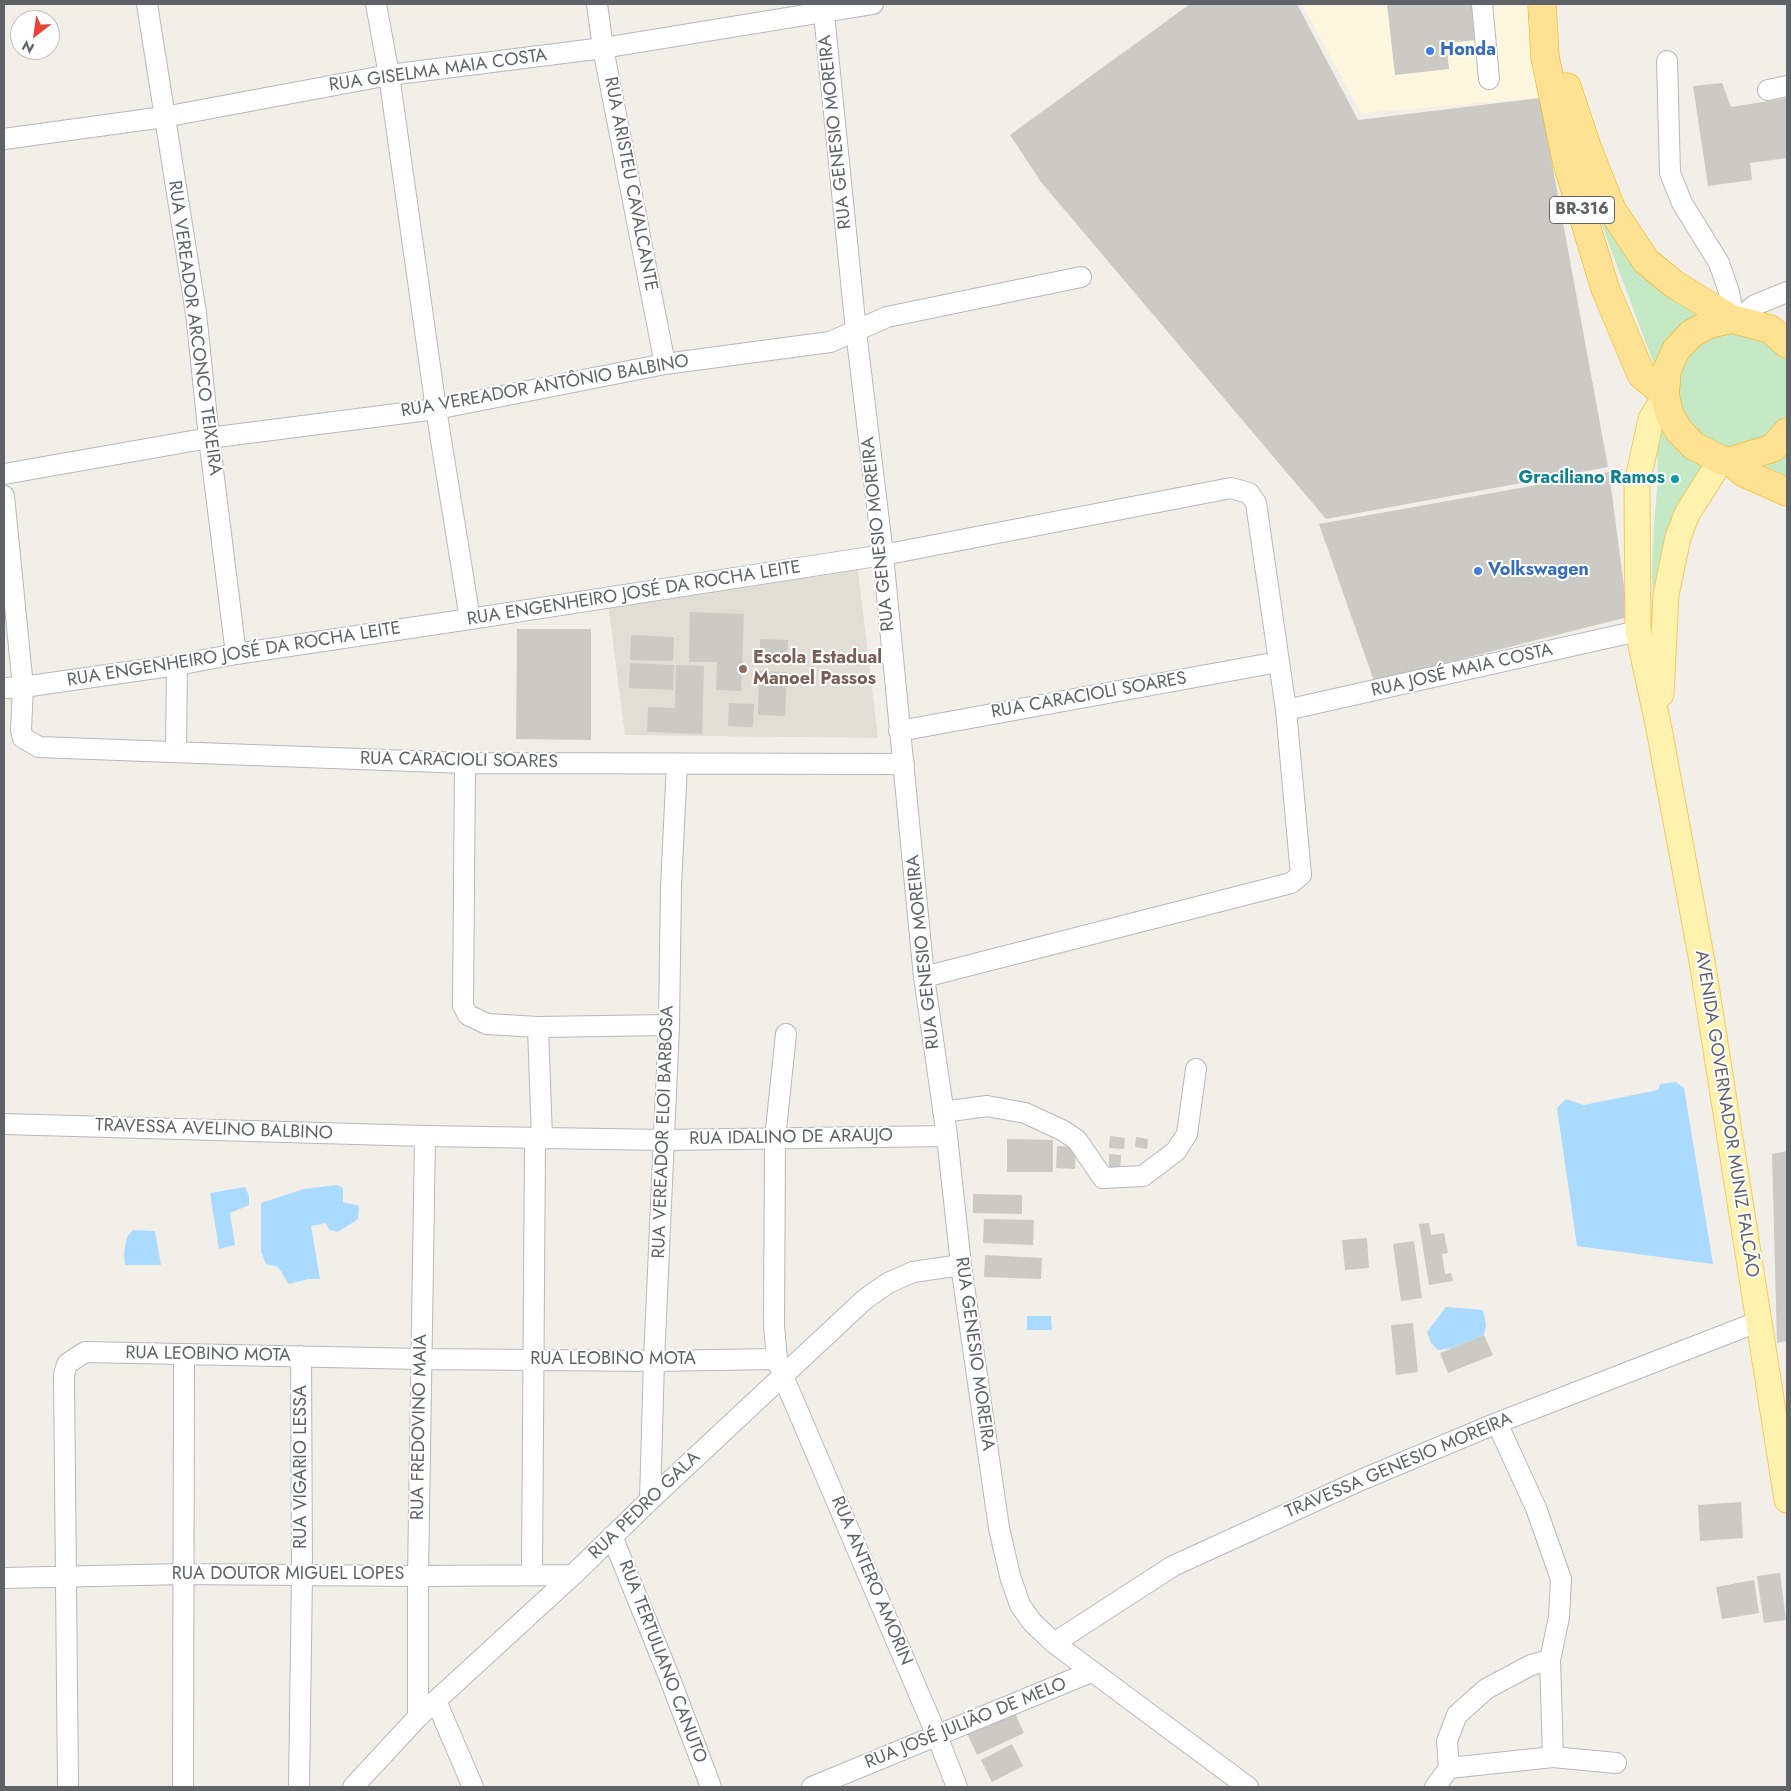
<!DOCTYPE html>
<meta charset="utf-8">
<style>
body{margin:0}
#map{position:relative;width:1791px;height:1791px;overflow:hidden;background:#f1efe8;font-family:Jost,sans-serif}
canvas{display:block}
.frame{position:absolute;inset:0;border:5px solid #5f6368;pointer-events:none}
.north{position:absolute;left:10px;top:10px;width:50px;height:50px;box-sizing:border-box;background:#fff;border:1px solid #bfc1c3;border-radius:50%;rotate:210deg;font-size:14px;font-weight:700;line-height:20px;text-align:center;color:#5f6368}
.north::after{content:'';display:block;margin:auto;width:18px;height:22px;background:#ea4335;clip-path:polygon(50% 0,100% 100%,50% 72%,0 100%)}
</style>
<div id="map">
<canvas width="1791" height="1791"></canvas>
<div class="frame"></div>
<div class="north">N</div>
</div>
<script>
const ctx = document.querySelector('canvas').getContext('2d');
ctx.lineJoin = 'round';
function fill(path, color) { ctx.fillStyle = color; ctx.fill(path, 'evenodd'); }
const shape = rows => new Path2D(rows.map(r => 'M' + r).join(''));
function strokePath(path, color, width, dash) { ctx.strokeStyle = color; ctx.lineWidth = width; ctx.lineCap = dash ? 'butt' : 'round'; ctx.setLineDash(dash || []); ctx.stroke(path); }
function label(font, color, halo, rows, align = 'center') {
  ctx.font = font + ' Jost,sans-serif'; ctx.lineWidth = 4; ctx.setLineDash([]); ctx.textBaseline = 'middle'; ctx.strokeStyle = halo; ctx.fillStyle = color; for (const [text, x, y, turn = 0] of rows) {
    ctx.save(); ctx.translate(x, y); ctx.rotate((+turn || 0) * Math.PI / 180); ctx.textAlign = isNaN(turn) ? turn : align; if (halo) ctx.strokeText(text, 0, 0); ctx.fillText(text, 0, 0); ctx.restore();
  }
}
fill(shape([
 [1302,4,1526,4,1540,98,1361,113]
]), '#fef7e0');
fill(shape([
 [857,563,878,738,625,735,608,603]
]), '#e1ded6');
fill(shape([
 [1599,217,1613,222,1706,315,1657,373],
 [1724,331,1743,331,1778,347,1787,360,1787,419,1774,435,1737,448,1717,444,1700,435,1687,421,1680,403,1678,384,1682,366,1692,350,1707,338],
 [1664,421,1708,462,1654,614,1652,575,1654,524,1658,479,1657,450],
 [1787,452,1787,476,1765,466]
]), '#c5e8c5');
fill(shape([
 [1676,1082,1684,1088,1713,1264,1577,1246,1557,1108,1566,1099,1584,1105,1658,1090,1660,1084],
 [337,1185,343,1188,343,1202,359,1206,358,1219,338,1232,329,1230,326,1223,311,1226,320,1279,308,1279,289,1284,278,1267,266,1264,261,1251,261,1203,304,1189],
 [245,1187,249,1196,249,1205,230,1213,235,1245,219,1249,210,1193],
 [133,1230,155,1231,161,1265,125,1265,124,1253,127,1237],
 [1446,1307,1483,1310,1486,1325,1484,1335,1452,1348,1438,1350,1431,1343,1427,1332],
 [1027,1316,1051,1316,1052,1330,1027,1330]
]), '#aadaff');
fill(shape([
 [1190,4,1297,4,1358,120,1540,98,1608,467,1326,519,1041,182,1010,135],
 [1387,4,1472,4,1476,40,1446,43,1449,69,1395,75],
 [1722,83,1731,107,1787,98,1787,158,1750,163,1752,180,1708,186,1693,86],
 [1609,472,1628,617,1374,681,1319,524],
 [690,612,744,614,741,691,716,690,717,662,689,662],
 [517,629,591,629,591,740,516,739],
 [631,635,674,637,673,661,630,660],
 [760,639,788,640,787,662,760,661],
 [630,663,674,665,673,690,629,688],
 [676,665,704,666,702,734,647,732,648,707,675,708],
 [759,671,787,672,785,716,758,715],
 [729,703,754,704,753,727,728,726],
 [1110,1136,1125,1138,1124,1149,1109,1148],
 [1136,1137,1148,1139,1147,1149,1135,1147],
 [1007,1139,1053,1140,1053,1172,1007,1172],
 [1057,1146,1076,1147,1075,1169,1056,1168],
 [1787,1151,1787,1341,1777,1343,1772,1154],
 [1109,1154,1121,1155,1120,1171,1109,1171],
 [973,1194,1022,1195,1022,1214,973,1213],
 [984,1219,1034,1220,1033,1245,983,1243],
 [1429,1223,1431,1235,1444,1233,1448,1253,1442,1254,1445,1274,1451,1273,1453,1281,1429,1285,1419,1224],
 [1367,1238,1369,1268,1345,1270,1342,1240],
 [1414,1241,1422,1298,1401,1301,1393,1244],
 [985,1255,1042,1258,1041,1279,984,1277],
 [1413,1323,1418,1372,1396,1375,1391,1325],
 [1484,1335,1493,1355,1448,1373,1440,1353],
 [1741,1502,1743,1538,1700,1541,1698,1505],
 [1780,1573,1786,1620,1764,1623,1757,1576],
 [1754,1580,1759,1613,1722,1619,1716,1587],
 [1013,1709,1024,1733,977,1755,966,1731],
 [1012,1744,1023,1766,992,1782,981,1760]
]), '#cccac5');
const minor = shape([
 [147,4,196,313,209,438,236,654],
 [376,4,389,75,436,409,470,619],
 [597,4,603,48,665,364],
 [823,4,856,331,883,555,924,977,947,1136,961,1265,999,1528,1010,1576,1020,1605,1032,1622,1054,1643,1248,1787],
 [1482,4,1489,79],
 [1667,61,1670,173,1682,203,1719,263,1729,292,1734,320],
 [1768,90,1787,86],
 [4,139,164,117,389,75,603,48,873,4],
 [1736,320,1755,305,1787,292],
 [4,474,209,438,436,409,665,364,830,342,887,317,1081,277],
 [4,496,23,687,21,730,23,738,39,747,465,763,904,764],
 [4,688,23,687,177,665,236,654,470,619,883,555,1231,488,1249,493,1256,503,1286,710,1301,875,1291,883,924,977],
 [1286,710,1638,631],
 [899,731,1278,662],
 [176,751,177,665],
 [465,763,463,1006,468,1015,487,1024,538,1027,669,1025],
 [538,1027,542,1138],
 [786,1034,775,1139,774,1326,777,1359,783,1376,937,1736,957,1787],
 [943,1112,987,1106,1025,1113,1062,1130,1077,1140,1103,1178,1143,1176,1176,1151,1187,1134,1196,1069],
 [4,1124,425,1136,664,1140,947,1136],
 [1497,1423,1536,1508,1561,1579,1559,1617,1550,1660,1553,1757],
 [650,1500,654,1361,669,1025,671,886,677,764],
 [612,1536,668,1674,711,1787],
 [532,1575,535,1138],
 [4,1578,184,1574,418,1576,573,1575],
 [1054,1643,1173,1566,1361,1480,1497,1423,1760,1321],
 [436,1701,473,1787],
 [418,1717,418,1576,425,1136],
 [1449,1768,1447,1741,1457,1715,1486,1689,1531,1665,1550,1660],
 [68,1787,64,1375,67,1364,85,1352,421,1359,654,1361,777,1359],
 [183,1787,184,1355],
 [299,1787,302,1574,301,1356],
 [353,1787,418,1717,573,1575,650,1500,864,1300,888,1283,913,1272,961,1265],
 [812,1787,1091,1672],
 [1435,1787,1449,1768,1553,1757,1616,1763]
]);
const major = shape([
 [1665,397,1651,419,1637,484,1638,631,1659,729,1703,967,1787,1500],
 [1661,694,1666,595,1678,537,1687,514,1721,460]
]);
const highway = shape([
 [1542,4,1545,57,1567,163,1605,288,1641,374,1665,395],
 [1567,87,1587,147,1612,210,1646,261,1674,284,1731,319],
 [1787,344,1770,329,1736,320,1731,319,1709,324,1691,334,1676,350,1667,370,1665,395,1669,413,1679,431,1694,446,1721,460,1731,461,1773,448,1787,432],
 [1731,461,1744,473,1787,492]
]);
strokePath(minor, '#b5b8bc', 22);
strokePath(major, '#f2c960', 27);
strokePath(highway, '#f9ab00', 29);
strokePath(minor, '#fff', 20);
strokePath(major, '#fff2af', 25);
strokePath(highway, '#fde293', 28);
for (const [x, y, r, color] of [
 [1430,51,5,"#3f7fe0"],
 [1675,479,5,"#0f9aa8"],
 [1478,571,5,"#3f7fe0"],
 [743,669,5,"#8d6e63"]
]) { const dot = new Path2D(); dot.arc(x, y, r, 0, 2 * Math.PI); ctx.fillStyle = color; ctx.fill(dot); strokePath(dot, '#fff', 2); }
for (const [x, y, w] of [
 [1582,210,65]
]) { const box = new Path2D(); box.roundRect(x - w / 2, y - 13.5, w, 27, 4); ctx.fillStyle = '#fff'; ctx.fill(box); strokePath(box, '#5f6368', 1); }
label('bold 16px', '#5f6368', null, [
 ["BR-316",1582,210]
]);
label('bold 18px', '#366cbe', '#fff', [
 ["Honda",1440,51],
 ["Volkswagen",1488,571]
], 'left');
label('18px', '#5f6368', '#fff', [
 ["RUA GISELMA MAIA COSTA",438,71,-8],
 ["RUA GENESIO MOREIRA",836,132,-96],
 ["RUA ARISTEU CAVALCANTE",630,184,79],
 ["RUA VEREADOR ARCONCO TEIXEIRA",194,328,82],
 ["RUA VEREADOR ANTÔNIO BALBINO",545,387,-10],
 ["RUA GENESIO MOREIRA",879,534,-96],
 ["RUA ENGENHEIRO JOSÉ DA ROCHA LEITE",634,594,-9],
 ["RUA ENGENHEIRO JOSÉ DA ROCHA LEITE",234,655,-9],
 ["RUA JOSÉ MAIA COSTA",1462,671,-13],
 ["RUA CARACIOLI SOARES",1089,696,-10],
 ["RUA CARACIOLI SOARES",459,761,1],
 ["RUA GENESIO MOREIRA",924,952,-96],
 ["AVENIDA GOVERNADOR MUNIZ FALCÃO",1726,1114,81],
 ["TRAVESSA AVELINO BALBINO",214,1130,2],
 ["RUA VEREADOR ELOI BARBOSA",664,1132,-88],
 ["RUA IDALINO DE ARAUJO",791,1138,-1],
 ["RUA GENESIO MOREIRA",974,1354,82],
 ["RUA LEOBINO MOTA",208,1355,1],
 ["RUA LEOBINO MOTA",613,1360],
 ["RUA FREDOVINO MAIA",420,1427,-89],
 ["TRAVESSA GENESIO MOREIRA",1399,1466,-23],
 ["RUA VIGARIO LESSA",302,1467,-90],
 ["RUA PEDRO GALA",645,1506,-44],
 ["RUA DOUTOR MIGUEL LOPES",288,1575],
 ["RUA ANTERO AMORIN",871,1581,67],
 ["RUA TERTULIANO CANUTO",662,1662,69],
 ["RUA JOSÉ JULIÃO DE MELO",966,1724,-22]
]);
label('bold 18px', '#0d838f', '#fff', [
 ["Graciliano Ramos",1665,479]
], 'right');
label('bold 18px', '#785e54', '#fff', [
 ["Escola Estadual",753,659],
 ["Manoel Passos",753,680]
], 'left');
</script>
